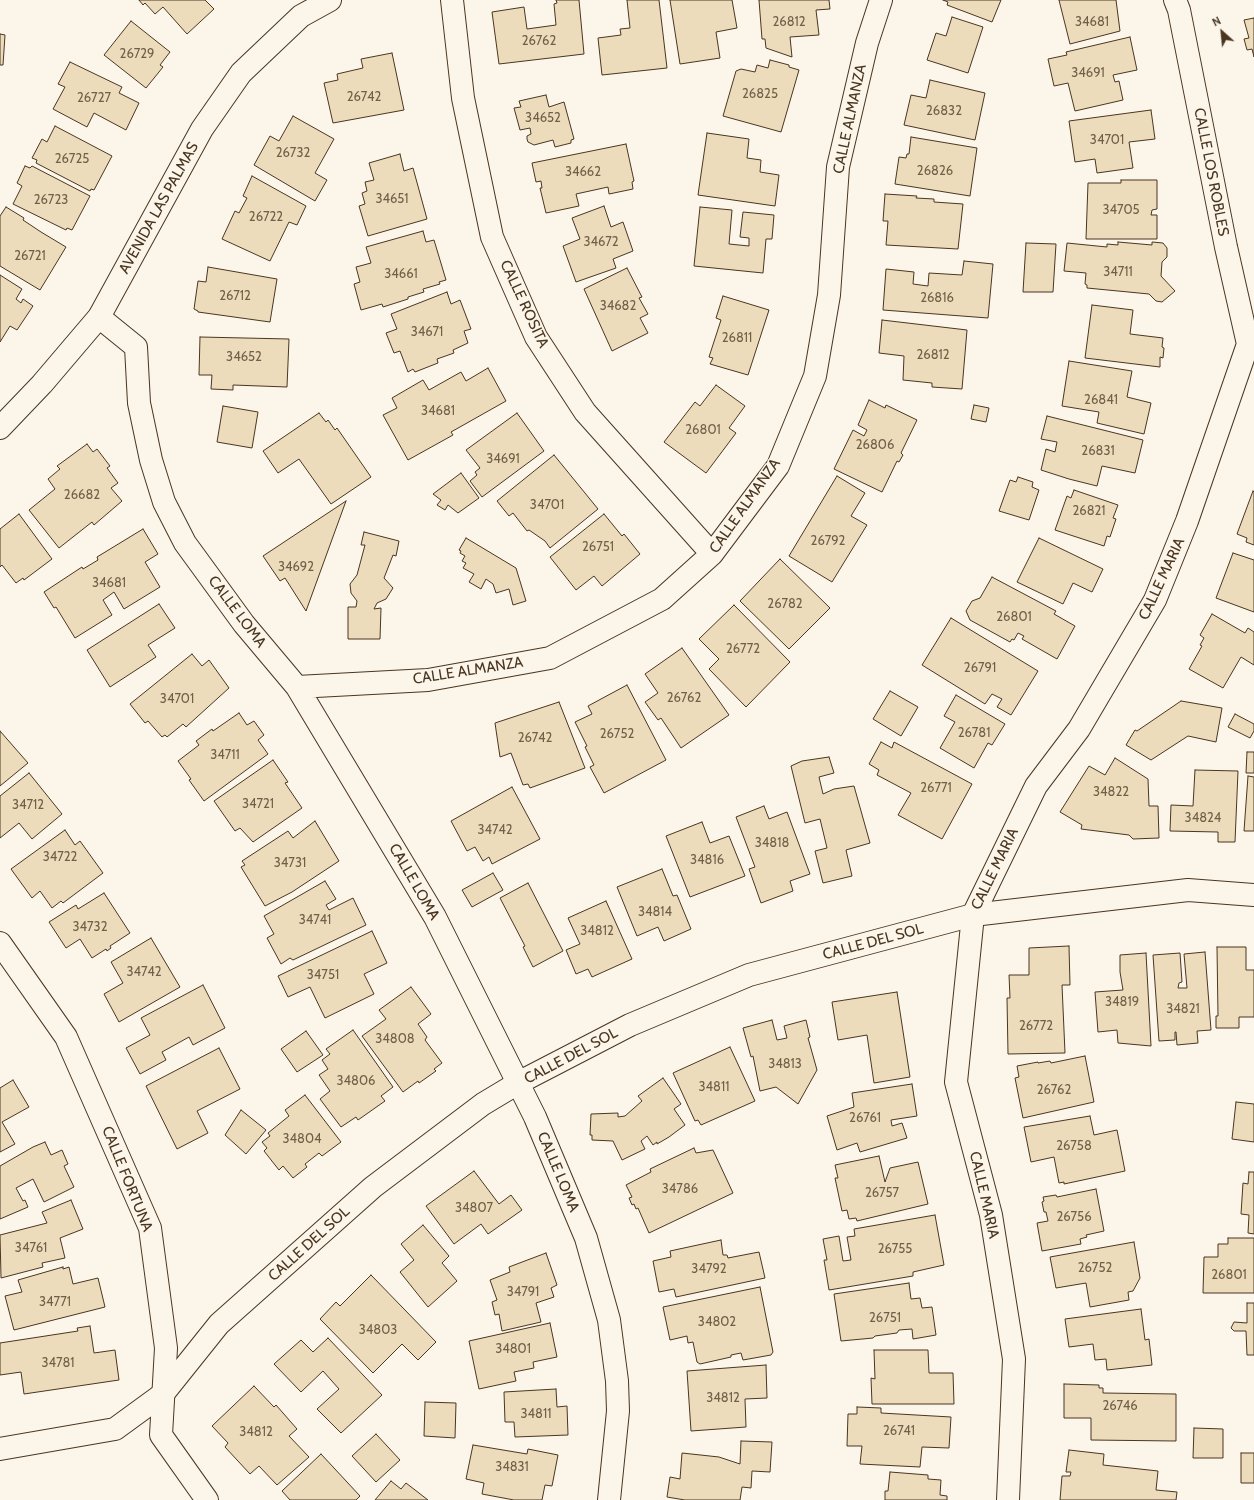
<!DOCTYPE html>
<style>
body{margin:0}
#map{position:relative;width:1254px;height:1500px;overflow:hidden;background:#fbf6e9;font-family:Cabin,sans-serif}
canvas{display:block}
.north{position:absolute;left:1202px;top:12px;width:40px;height:40px;-webkit-text-stroke:3px #fbf6e9;paint-order:stroke;rotate:333deg;font-size:11px;font-weight:700;line-height:16px;text-align:center;color:#4a3520}
.north::after{content:'';display:block;margin:auto;width:14px;height:18px;background:#4a3520;clip-path:polygon(50% 0,100% 100%,50% 72%,0 100%)}
</style>
<div id="map">
<canvas width="1254" height="1500"></canvas>
<div class="north">N</div>
</div>
<script>
const ctx = document.querySelector('canvas').getContext('2d');
ctx.lineJoin = 'round';
function fill(path, color) { ctx.fillStyle = color; ctx.fill(path, 'evenodd'); }
const shape = rows => new Path2D(rows.map(r => 'M' + r).join(''));
function strokePath(path, color, width, dash) { ctx.strokeStyle = color; ctx.lineWidth = width; ctx.lineCap = dash ? 'butt' : 'round'; ctx.setLineDash(dash || []); ctx.stroke(path); }
function label(font, color, halo, rows, align = 'center') {
  ctx.font = font + ' Cabin,sans-serif'; ctx.lineWidth = 3; ctx.setLineDash([]); ctx.textBaseline = 'middle'; ctx.strokeStyle = halo; ctx.fillStyle = color; for (const [text, x, y, turn = 0] of rows) {
    ctx.save(); ctx.translate(x, y); ctx.rotate((+turn || 0) * Math.PI / 180); ctx.textAlign = isNaN(turn) ? turn : align; if (halo) ctx.strokeText(text, 0, 0); ctx.fillText(text, 0, 0); ctx.restore();
  }
}
const building = shape([
 [139,0,205,0,214,9,187,34,163,7,155,14,145,3,143,5,139,0],
 [556,0,579,0,584,54,499,64,492,12,524,7,527,29,556,25,554,4,557,3,556,0],
 [627,0,659,0,667,68,602,75,598,38,621,35,620,29,630,28,627,0],
 [670,0,732,0,737,28,716,32,720,58,680,64,670,0],
 [759,0,829,0,830,9,816,10,819,35,790,37,792,57,766,48,765,39,762,39,759,0],
 [943,0,1001,0,992,22,947,5,948,2,943,0],
 [1059,0,1116,0,1120,31,1070,44,1059,0],
 [952,17,983,27,968,73,927,60,936,33,946,36,952,17],
 [1254,18,1254,57,1252,49,1247,50,1244,39,1249,38,1244,20,1254,18],
 [131,21,170,52,160,65,163,67,146,88,104,55,131,21],
 [0,34,5,35,3,65,0,65,0,34],
 [1130,37,1137,70,1113,75,1115,82,1119,81,1123,100,1075,111,1068,83,1054,86,1048,59,1067,55,1066,52,1130,37],
 [392,53,404,110,333,123,324,83,338,80,337,74,363,68,361,59,392,53],
 [770,60,789,65,789,67,799,70,781,132,723,116,736,71,741,69,755,72,757,65,768,68,770,60],
 [70,62,122,87,119,93,139,103,126,130,94,113,87,127,53,109,65,87,58,84,70,62],
 [930,80,985,93,975,140,904,125,911,95,926,98,930,80],
 [546,95,549,107,564,102,574,139,571,140,571,143,555,147,553,140,534,145,528,142,527,139,527,136,531,134,530,128,520,130,514,108,521,107,519,101,546,95],
 [1151,110,1155,139,1129,142,1133,168,1097,173,1095,159,1075,162,1069,121,1151,110],
 [293,116,334,139,315,173,327,180,315,201,254,165,270,136,279,141,293,116],
 [55,126,112,156,94,190,91,189,90,191,36,163,37,160,32,158,42,139,47,142,55,126],
 [707,133,749,139,747,158,761,160,760,172,779,175,775,206,698,195,707,133],
 [911,137,977,148,970,196,895,184,899,157,906,158,907,154,909,154,911,137],
 [626,144,634,181,632,182,633,189,609,194,608,187,576,194,579,206,546,213,540,188,542,188,541,181,536,182,532,163,626,144],
 [400,154,404,171,413,168,427,219,368,236,359,206,365,204,362,193,367,191,365,182,374,180,369,163,400,154],
 [25,166,30,168,32,166,90,196,72,230,67,228,66,230,13,204,22,186,17,183,25,166],
 [252,176,306,206,297,225,289,222,270,261,222,239,235,211,239,213,247,198,243,196,252,176],
 [1121,180,1157,180,1157,209,1152,210,1151,215,1157,215,1157,239,1086,239,1088,183,1121,183,1121,180],
 [885,194,917,196,916,198,934,199,934,202,963,204,958,249,886,245,888,221,883,221,885,194],
 [604,206,611,227,623,222,633,251,613,259,616,268,576,282,563,246,580,239,572,218,604,206],
 [6,207,24,218,23,220,41,232,66,247,40,290,0,266,0,216,6,207],
 [700,207,732,210,729,244,749,246,749,238,740,237,743,212,774,215,772,239,766,239,763,273,694,266,700,207],
 [423,231,426,242,434,240,446,280,439,282,440,284,423,289,424,292,408,297,408,299,383,307,382,304,361,310,354,284,360,282,356,267,371,263,366,247,423,231],
 [1118,242,1152,245,1152,242,1163,243,1167,248,1167,257,1162,262,1161,276,1175,291,1162,302,1156,301,1149,294,1087,288,1087,285,1085,284,1086,273,1064,271,1067,243,1107,247,1107,244,1118,245,1118,242],
 [1026,243,1056,244,1053,292,1023,292,1026,243],
 [964,261,993,264,988,318,883,310,886,269,914,272,913,284,928,286,929,273,962,275,964,261],
 [208,267,277,279,270,322,198,312,198,311,194,309,198,281,206,282,208,267],
 [627,268,642,297,639,298,648,314,640,318,648,333,612,351,584,289,627,268],
 [0,275,22,289,16,299,21,303,23,299,33,306,17,330,10,326,0,342,0,275],
 [447,292,451,304,460,300,471,329,464,331,468,343,453,350,454,353,437,359,438,363,415,372,413,369,408,372,400,351,394,353,386,333,397,329,391,314,447,292],
 [723,296,769,310,748,375,710,364,713,358,709,357,721,320,716,318,723,296],
 [1092,305,1133,310,1130,334,1163,338,1162,347,1164,348,1163,358,1160,357,1160,367,1085,358,1092,305],
 [882,320,967,330,962,389,932,387,932,383,903,380,904,356,879,353,882,320],
 [200,337,289,339,287,387,233,385,233,390,211,389,212,375,199,375,200,337],
 [1069,361,1132,371,1127,397,1151,403,1144,434,1097,423,1099,412,1062,406,1069,361],
 [488,368,506,401,451,432,453,435,408,460,383,415,397,408,392,398,423,380,429,390,461,372,466,381,488,368],
 [716,385,745,406,729,428,736,433,706,473,664,442,695,402,700,406,716,385],
 [869,400,885,408,886,405,917,420,901,453,903,455,899,462,897,461,882,492,834,469,853,430,864,436,867,430,858,425,869,400],
 [974,405,989,408,986,422,971,419,974,405],
 [223,406,258,412,252,448,217,442,223,406],
 [319,413,326,422,328,420,335,430,337,428,371,477,331,504,299,459,278,473,263,451,319,413],
 [517,413,544,451,482,497,470,481,477,475,475,472,480,468,466,450,517,413],
 [1047,416,1143,440,1135,473,1102,466,1097,486,1069,479,1041,470,1046,449,1055,452,1057,442,1041,439,1047,416],
 [87,444,93,452,97,449,110,466,107,468,118,483,111,488,122,501,94,525,92,522,59,548,29,510,55,489,48,479,60,469,57,466,87,444],
 [554,455,598,509,550,548,545,541,529,530,527,531,513,513,509,516,497,501,554,455],
 [461,473,479,498,458,513,448,505,445,510,437,505,441,500,433,494,461,473],
 [837,476,865,493,851,516,867,525,832,582,789,556,837,476],
 [1018,477,1033,482,1032,487,1039,490,1029,520,999,511,1010,480,1016,482,1018,477],
 [1074,490,1118,505,1113,518,1116,519,1110,537,1107,536,1104,546,1055,530,1067,496,1071,498,1074,490],
 [1253,491,1254,492,1254,545,1246,542,1247,538,1237,534,1253,491],
 [346,501,306,611,285,578,280,581,263,556,346,501],
 [19,514,52,559,24,580,23,578,16,583,2,565,0,567,0,529,19,514],
 [604,514,622,536,624,534,640,554,602,586,594,576,576,590,550,557,604,514],
 [143,529,158,554,145,562,160,587,124,609,114,592,103,600,112,615,75,638,56,607,54,608,44,592,82,567,83,569,98,560,97,557,143,529],
 [364,532,399,541,396,556,393,555,384,578,393,588,386,599,377,603,374,609,381,608,380,639,348,639,348,607,356,607,357,601,351,593,350,584,357,575,365,545,361,545,364,532],
 [466,538,516,568,526,601,513,605,509,589,496,593,493,584,486,579,481,589,469,582,474,574,463,568,466,563,462,561,465,556,460,553,461,551,459,550,466,538],
 [1039,538,1103,569,1092,592,1073,583,1063,604,1017,582,1039,538],
 [1233,553,1254,560,1254,612,1216,598,1233,553],
 [780,559,830,608,789,649,740,601,780,559],
 [992,577,1056,611,1054,614,1075,626,1057,659,1022,639,1024,636,1018,633,1014,640,1012,639,1010,642,970,620,966,611,972,601,980,598,992,577],
 [159,604,175,628,148,645,156,657,110,687,87,650,159,604],
 [734,605,790,662,746,707,709,669,719,659,699,639,734,605],
 [1212,614,1245,633,1248,628,1254,632,1254,665,1241,657,1223,688,1189,669,1202,646,1200,645,1204,638,1200,635,1212,614],
 [951,618,1038,671,1011,715,997,707,1002,699,992,694,985,704,922,665,951,618],
 [682,648,729,715,681,748,661,718,658,720,645,702,658,693,645,674,682,648],
 [192,654,202,666,209,660,229,688,186,727,183,724,167,737,165,735,162,737,148,721,145,723,130,704,192,654],
 [627,685,666,760,604,793,590,767,594,765,585,747,587,746,575,722,592,714,588,706,627,685],
 [890,691,918,707,901,736,873,719,890,691],
 [956,695,1005,724,992,745,988,743,974,768,940,748,955,722,944,716,956,695],
 [1181,701,1222,708,1216,742,1188,736,1151,760,1126,745,1135,730,1137,731,1181,701],
 [559,702,585,768,530,788,528,784,523,785,511,753,500,757,495,723,559,702],
 [239,713,247,725,254,721,264,735,258,740,268,754,204,801,189,780,191,779,178,761,199,745,196,741,212,729,213,731,239,713],
 [1235,714,1254,724,1254,731,1250,738,1228,727,1235,714],
 [0,731,28,763,0,786,0,731],
 [881,742,892,748,894,742,972,784,942,839,898,815,911,793,877,775,879,770,869,764,881,742],
 [1247,752,1254,752,1254,773,1246,773,1247,752],
 [829,757,834,773,819,777,823,794,834,789,854,786,870,843,846,850,852,876,823,883,815,851,827,848,820,819,805,823,791,766,802,761,829,757],
 [1115,758,1148,779,1149,806,1158,806,1159,838,1133,839,1129,835,1081,829,1082,825,1060,812,1089,766,1105,775,1115,758],
 [273,760,288,782,285,783,302,808,253,842,240,828,235,831,214,801,273,760],
 [1195,770,1238,771,1235,842,1218,842,1218,832,1170,831,1171,805,1193,806,1195,770],
 [29,773,62,814,32,839,19,823,0,838,0,796,29,773],
 [1248,776,1254,777,1254,831,1244,831,1248,776],
 [512,787,540,839,492,864,489,857,483,861,475,847,467,851,451,821,512,787],
 [764,806,769,819,787,812,810,874,790,881,793,891,761,903,749,869,755,867,736,817,764,806],
 [315,821,339,861,292,892,265,906,241,867,245,865,242,861,288,831,293,838,315,821],
 [702,822,710,843,729,836,745,876,690,897,666,836,702,822],
 [65,830,75,845,80,841,103,873,63,903,61,901,52,908,40,891,32,898,11,869,65,830],
 [662,869,673,896,677,895,691,929,664,941,658,927,637,936,617,887,662,869],
 [493,873,503,890,472,907,462,890,493,873],
 [325,881,336,899,326,905,329,910,353,898,366,925,293,960,290,958,281,964,267,938,274,934,264,916,325,881],
 [528,883,563,951,533,967,523,947,525,946,500,898,528,883],
 [104,893,130,933,110,946,111,948,107,951,106,949,92,958,80,939,66,948,49,922,76,905,78,909,104,893],
 [606,901,632,959,592,977,588,969,576,974,566,950,580,944,568,918,606,901],
 [372,931,387,963,364,974,374,994,325,1018,310,987,288,997,278,976,372,931],
 [151,938,180,987,119,1022,104,994,123,983,111,962,151,938],
 [1069,946,1070,985,1062,985,1065,1053,1008,1054,1007,998,1010,998,1009,975,1029,975,1029,948,1069,946],
 [1217,947,1246,947,1246,970,1254,970,1254,1017,1239,1017,1239,1028,1216,1028,1216,1016,1218,1016,1217,947],
 [1205,952,1211,1030,1197,1031,1198,1043,1177,1045,1176,1032,1175,1032,1175,1040,1159,1041,1153,955,1180,953,1182,982,1179,983,1178,988,1187,988,1184,954,1205,952],
 [1146,953,1151,1046,1118,1043,1117,1030,1098,1032,1095,992,1123,990,1120,972,1120,955,1146,953],
 [203,985,225,1028,193,1045,189,1037,162,1052,166,1060,140,1074,126,1048,150,1035,141,1018,203,985],
 [411,987,431,1014,418,1024,427,1037,425,1040,442,1063,434,1069,436,1071,419,1083,418,1081,403,1092,362,1036,386,1019,379,1010,411,987],
 [897,992,910,1077,874,1083,867,1035,838,1040,832,1002,897,992],
 [772,1020,777,1040,787,1038,784,1026,806,1020,810,1037,808,1038,817,1070,798,1104,776,1087,760,1091,753,1056,751,1057,743,1028,772,1020],
 [353,1030,393,1087,381,1096,385,1101,358,1120,356,1117,341,1127,320,1099,330,1091,319,1075,328,1069,322,1060,330,1054,326,1049,353,1030],
 [306,1031,323,1055,297,1072,281,1049,306,1031],
 [730,1047,755,1101,701,1125,698,1120,695,1121,673,1073,730,1047],
 [219,1048,240,1089,197,1111,208,1133,177,1149,146,1086,219,1048],
 [1085,1056,1094,1102,1023,1118,1015,1078,1019,1077,1017,1066,1038,1062,1038,1063,1050,1061,1051,1063,1085,1056],
 [663,1078,681,1104,674,1109,685,1125,669,1137,657,1144,657,1142,653,1145,647,1136,641,1141,645,1149,622,1160,613,1141,592,1140,592,1135,590,1135,591,1114,618,1113,618,1117,625,1116,642,1101,638,1096,663,1078],
 [13,1080,29,1107,2,1122,15,1144,0,1152,0,1088,13,1080],
 [912,1084,917,1116,891,1120,892,1126,902,1123,907,1138,860,1152,857,1143,837,1150,827,1116,854,1107,852,1093,912,1084],
 [305,1095,341,1142,322,1156,319,1153,305,1164,307,1167,293,1178,283,1166,279,1170,264,1151,267,1148,262,1142,270,1136,268,1133,289,1116,285,1110,305,1095],
 [1236,1102,1254,1104,1254,1142,1232,1139,1236,1102],
 [241,1110,266,1130,246,1154,225,1135,241,1110],
 [1090,1116,1094,1135,1117,1130,1125,1171,1064,1184,1064,1182,1059,1183,1054,1157,1031,1162,1024,1127,1090,1116],
 [45,1142,51,1155,62,1150,68,1164,64,1166,74,1187,44,1202,33,1179,16,1188,23,1201,25,1200,28,1207,0,1219,0,1166,33,1147,45,1142],
 [694,1148,696,1153,713,1150,733,1193,649,1233,638,1208,636,1209,634,1204,632,1205,629,1198,632,1197,626,1185,651,1172,650,1169,694,1148],
 [879,1156,885,1182,890,1168,918,1162,928,1204,857,1221,856,1218,849,1219,847,1210,842,1211,835,1178,838,1178,835,1165,879,1156],
 [474,1171,499,1204,511,1195,522,1210,488,1234,481,1224,454,1244,426,1206,474,1171],
 [1249,1172,1254,1172,1254,1234,1248,1233,1249,1215,1241,1214,1243,1183,1248,1184,1249,1172],
 [1096,1189,1104,1231,1086,1235,1087,1237,1080,1239,1081,1244,1042,1251,1037,1223,1048,1221,1046,1212,1044,1212,1042,1202,1044,1201,1043,1197,1056,1195,1057,1197,1096,1189],
 [71,1200,83,1229,60,1238,65,1258,42,1263,43,1267,1,1278,0,1235,47,1223,42,1212,71,1200],
 [935,1215,944,1265,913,1272,913,1276,829,1290,824,1260,827,1260,823,1239,839,1236,843,1261,851,1260,847,1237,855,1236,854,1229,935,1215],
 [423,1225,449,1256,442,1263,457,1281,428,1307,400,1272,414,1260,401,1244,423,1225],
 [1228,1238,1254,1238,1254,1293,1203,1293,1204,1257,1218,1257,1218,1244,1228,1244,1228,1238],
 [721,1240,723,1255,727,1255,728,1258,759,1252,765,1278,676,1297,674,1289,659,1292,653,1261,671,1257,670,1251,721,1240],
 [1134,1242,1140,1278,1133,1291,1128,1292,1129,1300,1090,1307,1086,1283,1056,1288,1050,1257,1134,1242],
 [546,1253,557,1285,551,1288,554,1297,536,1303,541,1322,502,1331,499,1314,495,1315,492,1302,497,1300,490,1280,510,1272,509,1267,546,1253],
 [63,1267,63,1269,69,1267,73,1284,98,1278,105,1307,14,1330,5,1296,22,1292,18,1280,63,1267],
 [371,1275,436,1342,418,1360,402,1344,373,1373,320,1319,336,1302,340,1306,371,1275],
 [909,1283,911,1299,920,1298,922,1308,932,1307,936,1335,913,1339,912,1329,899,1330,897,1333,875,1336,873,1338,841,1341,834,1294,909,1283],
 [760,1287,773,1352,771,1355,743,1360,741,1353,731,1355,731,1357,700,1364,697,1362,693,1342,688,1343,687,1336,670,1340,663,1307,760,1287],
 [1247,1303,1254,1303,1254,1355,1247,1355,1246,1331,1234,1331,1231,1328,1234,1322,1247,1323,1247,1303],
 [1141,1309,1145,1340,1149,1339,1152,1365,1107,1370,1106,1359,1095,1360,1093,1344,1069,1347,1065,1319,1141,1309],
 [550,1323,557,1357,533,1362,534,1368,514,1372,516,1381,479,1389,469,1341,550,1323],
 [90,1326,94,1353,115,1350,119,1380,24,1394,21,1372,0,1375,0,1343,78,1331,77,1328,90,1326],
 [328,1338,382,1395,341,1433,317,1409,339,1389,323,1371,301,1392,274,1364,301,1340,313,1352,328,1338],
 [874,1350,928,1350,929,1373,953,1373,954,1404,872,1404,871,1378,875,1379,874,1350],
 [766,1365,767,1398,745,1399,746,1427,691,1431,687,1371,766,1365],
 [1064,1384,1099,1385,1099,1388,1103,1388,1103,1393,1176,1394,1176,1441,1091,1440,1091,1418,1064,1418,1064,1384],
 [254,1386,274,1407,276,1405,297,1429,289,1436,309,1457,277,1485,259,1466,250,1474,225,1447,228,1443,212,1426,254,1386],
 [556,1389,557,1407,567,1406,568,1435,515,1437,514,1422,505,1422,504,1392,556,1389],
 [425,1402,456,1403,455,1438,424,1436,425,1402],
 [857,1407,881,1408,881,1413,951,1417,949,1448,922,1447,920,1467,860,1464,862,1446,847,1446,848,1414,857,1414,857,1407],
 [1194,1428,1223,1429,1223,1458,1193,1458,1194,1428],
 [376,1434,400,1460,376,1482,352,1456,376,1434],
 [741,1441,772,1442,770,1472,752,1471,751,1488,742,1487,740,1500,685,1500,667,1497,670,1477,680,1479,682,1453,719,1457,740,1464,741,1441],
 [473,1445,527,1454,528,1449,558,1455,552,1486,545,1485,542,1500,514,1500,482,1494,484,1483,466,1479,473,1445],
 [1069,1450,1104,1454,1103,1465,1158,1471,1156,1490,1177,1492,1176,1500,1060,1500,1062,1476,1070,1476,1071,1472,1066,1472,1069,1450],
 [1241,1453,1254,1453,1254,1483,1241,1483,1241,1453],
 [321,1454,360,1496,356,1500,290,1500,282,1491,321,1454],
 [890,1472,928,1475,928,1479,941,1480,940,1495,947,1496,947,1500,885,1500,885,1491,888,1491,890,1472],
 [391,1481,401,1489,406,1483,428,1500,375,1500,391,1481]
]);
fill(building, '#ecdcbc');
strokePath(building, '#4a3520', 1);
const minor = shape([
 [452,0,463,98,492,237,536,337,585,412,712,554],
 [1175,0,1179,10,1226,247,1248,344],
 [99,317,136,347,139,403,151,460,164,502,185,543,244,624,297,687,435,917,535,1117,586,1238,609,1320,617,1381,618,1411,609,1500],
 [297,687,428,680,550,658,662,599,712,554,778,466,815,376,829,295,838,167,867,43,881,0],
 [0,943,66,1037,150,1228,166,1348,161,1435,207,1500],
 [1008,1500,1014,1359,991,1215,956,1082,973,915,1036,786,1079,729,1155,600,1187,521,1248,344,1254,337]
]);
const tertiary = shape([
 [0,428,42,384,99,317,202,129,241,73,301,16,330,0],
 [0,1449,115,1429,163,1394,219,1324,373,1187,483,1104,518,1083,630,1025,749,975,973,915,1188,890,1254,895]
]);
strokePath(minor, '#4a3520', 24);
strokePath(tertiary, '#4a3520', 24);
strokePath(minor, '#fbf6e9', 22);
strokePath(tertiary, '#fbf6e9', 22);
label('13px', '#725f47', null, [
 ["26812",789,22],
 ["34681",1092,22],
 ["26762",539,41],
 ["26729",137,54],
 ["34691",1088,73],
 ["26825",760,94],
 ["26742",364,97],
 ["26727",94,98],
 ["26832",944,111],
 ["34652",543,118],
 ["34701",1107,140],
 ["26732",293,153],
 ["26725",72,159],
 ["26826",935,171],
 ["34662",583,172],
 ["34651",392,199],
 ["26723",51,200],
 ["34705",1121,210],
 ["26722",266,217],
 ["34672",601,242],
 ["26721",30,256],
 ["34711",1118,272],
 ["34661",401,274],
 ["26712",235,296],
 ["26816",937,298],
 ["34682",618,306],
 ["34671",427,332],
 ["26811",737,338],
 ["26812",933,355],
 ["34652",244,357],
 ["26841",1101,400],
 ["34681",438,411],
 ["26801",703,430],
 ["26806",875,445],
 ["26831",1098,451],
 ["34691",503,459],
 ["26682",82,495],
 ["34701",547,505],
 ["26821",1089,511],
 ["26792",828,541],
 ["26751",598,547],
 ["34692",296,567],
 ["34681",109,583],
 ["26782",785,604],
 ["26801",1014,617],
 ["26772",743,649],
 ["26791",980,668],
 ["26762",684,698],
 ["34701",177,699],
 ["26781",974,733],
 ["26752",617,734],
 ["26742",535,738],
 ["34711",225,755],
 ["26771",936,788],
 ["34822",1111,792],
 ["34721",258,804],
 ["34712",28,805],
 ["34824",1203,818],
 ["34742",495,830],
 ["34818",772,843],
 ["34722",60,857],
 ["34816",707,860],
 ["34731",290,863],
 ["34814",655,912],
 ["34741",315,920],
 ["34732",90,927],
 ["34812",597,931],
 ["34742",144,972],
 ["34751",323,975],
 ["34819",1122,1002],
 ["34821",1183,1009],
 ["26772",1036,1026],
 ["34808",395,1039],
 ["34813",785,1064],
 ["34806",356,1081],
 ["34811",714,1087],
 ["26762",1054,1090],
 ["26761",865,1118],
 ["34804",302,1139],
 ["26758",1074,1146],
 ["34786",680,1189],
 ["26757",882,1193],
 ["34807",474,1208],
 ["26756",1074,1217],
 ["34761",31,1248],
 ["26755",895,1249],
 ["26752",1095,1268],
 ["34792",709,1269],
 ["26801",1229,1275],
 ["34791",523,1292],
 ["34771",55,1302],
 ["26751",885,1318],
 ["34802",717,1322],
 ["34803",378,1330],
 ["34801",513,1349],
 ["34781",58,1363],
 ["34812",723,1398],
 ["26746",1120,1406],
 ["34811",536,1414],
 ["26741",899,1431],
 ["34812",256,1432],
 ["34831",512,1467]
]);
label('15px', '#4a3520', '#fbf6e9', [
 ["CALLE ALMANZA",850,119,-78],
 ["CALLE LOS ROBLES",1211,172,79],
 ["AVENIDA LAS PALMAS",159,208,-61],
 ["CALLE ROSITA",524,304,65],
 ["CALLE ALMANZA",745,506,-55],
 ["CALLE MARIA",1162,579,-65],
 ["CALLE LOMA",237,612,53],
 ["CALLE ALMANZA",468,671,-9],
 ["CALLE MARIA",995,869,-64],
 ["CALLE LOMA",414,882,60],
 ["CALLE DEL SOL",873,942,-15],
 ["CALLE DEL SOL",571,1056,-28],
 ["CALLE LOMA",558,1172,67],
 ["CALLE FORTUNA",127,1179,68],
 ["CALLE MARIA",984,1195,77],
 ["CALLE DEL SOL",309,1244,-42]
]);
</script>
